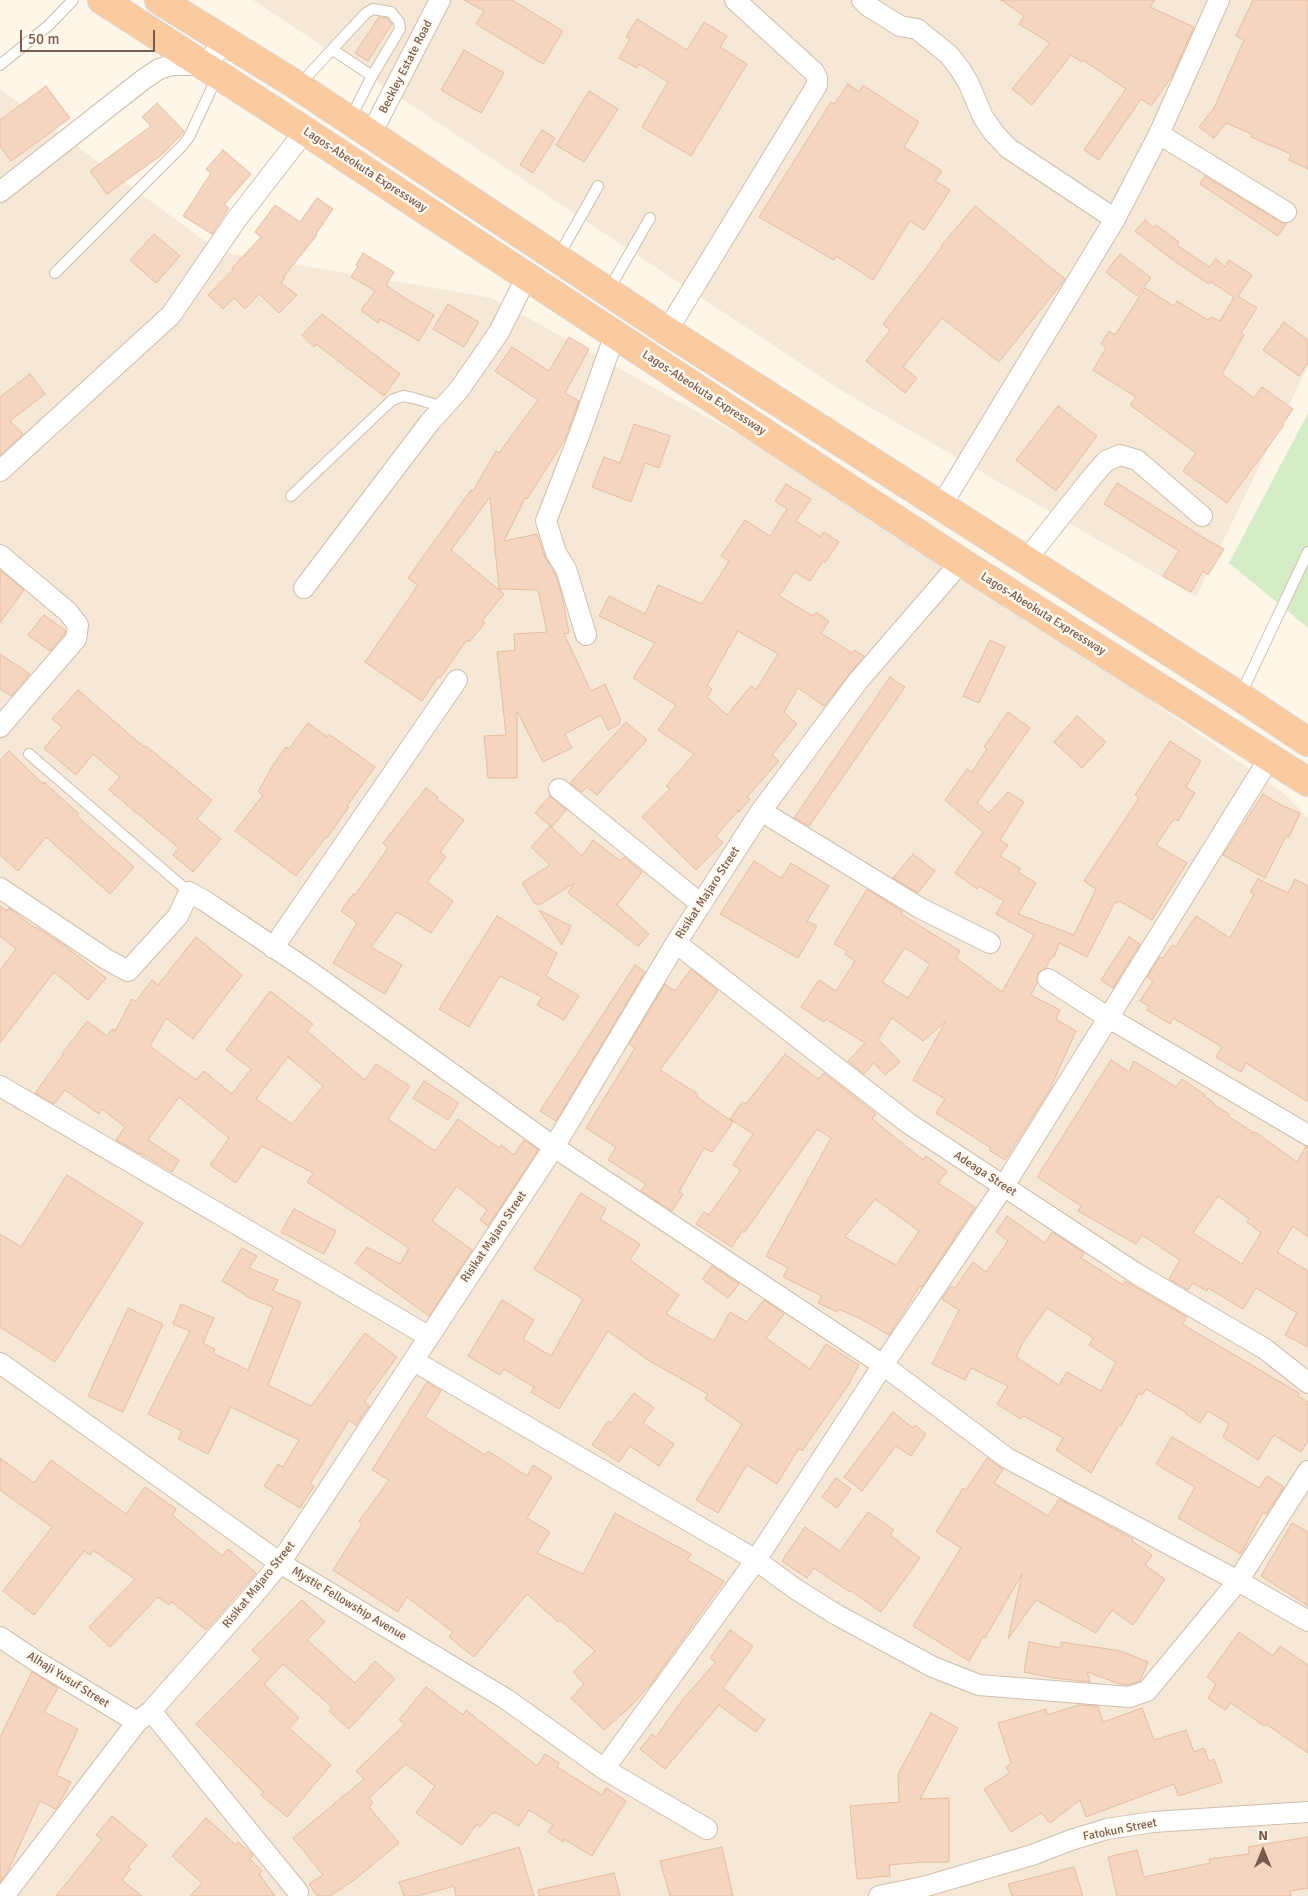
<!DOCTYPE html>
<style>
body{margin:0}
#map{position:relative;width:1308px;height:1896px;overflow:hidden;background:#fdf6e9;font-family:Signika,sans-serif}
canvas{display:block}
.north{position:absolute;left:1238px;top:1826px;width:50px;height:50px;-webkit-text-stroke:4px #fff9f0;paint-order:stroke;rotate:0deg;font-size:14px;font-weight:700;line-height:20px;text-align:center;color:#795c4b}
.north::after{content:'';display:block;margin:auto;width:18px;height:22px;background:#795c4b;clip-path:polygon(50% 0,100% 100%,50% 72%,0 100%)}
.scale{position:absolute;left:20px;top:30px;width:135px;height:22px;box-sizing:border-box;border:2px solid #795c4b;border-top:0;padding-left:6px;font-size:15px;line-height:18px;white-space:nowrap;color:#795c4b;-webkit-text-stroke:4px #fff9f0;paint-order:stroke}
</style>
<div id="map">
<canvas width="1308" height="1896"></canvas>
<div class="north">N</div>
<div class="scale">50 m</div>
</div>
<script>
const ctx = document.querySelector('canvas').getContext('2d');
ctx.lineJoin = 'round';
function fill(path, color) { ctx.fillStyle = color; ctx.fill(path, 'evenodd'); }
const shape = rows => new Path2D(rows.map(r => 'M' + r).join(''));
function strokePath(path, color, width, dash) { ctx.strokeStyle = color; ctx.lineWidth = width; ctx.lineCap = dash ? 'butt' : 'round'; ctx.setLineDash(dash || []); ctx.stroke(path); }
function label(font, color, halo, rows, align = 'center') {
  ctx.font = font + ' Signika,sans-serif'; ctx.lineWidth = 5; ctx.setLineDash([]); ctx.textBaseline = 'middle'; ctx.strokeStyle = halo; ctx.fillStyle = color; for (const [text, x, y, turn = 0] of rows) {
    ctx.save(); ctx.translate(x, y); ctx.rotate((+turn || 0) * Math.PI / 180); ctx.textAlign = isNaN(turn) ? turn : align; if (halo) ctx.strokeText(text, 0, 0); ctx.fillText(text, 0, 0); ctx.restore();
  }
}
fill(shape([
 [253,0,1308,0,1308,366,1196,597,839,389],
 [0,89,218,251,492,298,892,520,1285,794,1308,818,1308,1896,0,1896]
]), '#f5e8d7');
fill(shape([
 [1308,413,1308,628,1229,563]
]), '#d5ecc6');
const building = shape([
 [464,0,512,0,563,31,543,64,476,24,484,11,464,0],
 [1001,0,1155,0,1150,7,1194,27,1172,76,1151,106,1141,99,1099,160,1084,150,1126,89,1083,60,1082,62,1071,55,1032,105,1012,89,1050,43,1019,24,1024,16,1001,0],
 [1253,0,1308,0,1308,169,1289,160,1291,154,1251,137,1252,134,1226,123,1214,138,1199,127,1214,108,1244,40,1236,36,1253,0],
 [379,17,387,18,392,24,368,61,355,53,379,17],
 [637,19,687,50,704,22,727,36,720,47,747,64,691,156,642,127,668,82,639,64,637,68,619,58,630,39,626,37,637,19],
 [464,50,504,73,481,113,441,90,464,50],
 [848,84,859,92,863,85,919,122,904,147,942,171,935,181,950,190,924,230,910,221,873,280,836,256,834,260,759,217,831,102,834,104,848,84],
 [46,86,70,118,11,161,0,146,0,120,46,86],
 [589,91,618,109,584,162,556,145,589,91],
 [157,103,184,131,183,133,163,154,107,194,90,171,151,126,142,117,157,103],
 [542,130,555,138,533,173,520,165,542,130],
 [223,150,251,174,224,205,229,208,212,234,183,216,211,173,206,169,223,150],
 [1205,176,1280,222,1286,224,1278,236,1200,184,1205,176],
 [317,198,333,209,316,234,317,235,284,276,285,277,281,283,297,295,279,313,259,294,245,309,234,298,223,309,208,295,233,270,232,268,261,237,255,232,275,205,300,222,317,198],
 [975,206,1065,279,999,362,942,318,903,367,917,378,905,393,866,361,890,330,883,324,942,247,941,246,975,206],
 [1145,220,1154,228,1156,225,1179,242,1177,245,1209,267,1216,259,1225,267,1229,260,1252,275,1238,296,1257,308,1241,333,1244,335,1222,374,1254,398,1262,387,1293,409,1283,424,1284,425,1227,503,1183,471,1196,453,1130,405,1136,397,1093,370,1106,348,1101,344,1109,331,1115,335,1145,288,1174,306,1177,301,1208,320,1211,317,1220,321,1234,297,1211,282,1209,284,1173,260,1135,231,1145,220],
 [154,234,180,256,156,283,130,260,154,234],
 [363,253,394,272,386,285,406,299,434,315,419,341,380,319,378,323,361,310,375,291,351,277,358,266,356,265,363,253],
 [1120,254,1151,278,1137,296,1106,272,1120,254],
 [448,304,479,322,464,347,433,329,448,304],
 [322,314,400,374,384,396,316,344,314,347,302,335,322,314],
 [1284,322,1308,340,1308,363,1299,376,1263,350,1284,322],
 [569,337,589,349,565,393,579,401,565,439,527,499,525,498,504,541,537,534,545,557,555,574,562,595,569,633,564,634,591,691,605,684,620,718,620,724,608,730,601,715,565,734,572,748,543,762,517,711,517,778,488,778,484,736,506,735,497,652,515,650,514,634,547,632,538,590,499,589,490,497,451,550,504,594,482,621,485,623,470,641,466,641,440,678,438,677,422,701,365,662,418,585,408,578,471,490,473,491,496,451,499,453,538,400,495,371,512,347,549,371,569,337],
 [30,374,45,394,10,421,23,434,0,455,0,397,30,374],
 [1058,406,1097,436,1056,491,1016,460,1058,406],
 [634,424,670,436,659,468,645,463,631,502,592,487,604,457,620,463,634,424],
 [1117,483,1209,541,1224,549,1208,575,1203,571,1191,592,1163,576,1179,551,1104,504,1117,483],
 [786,484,811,499,796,521,821,537,824,532,839,542,825,563,823,561,810,581,795,572,779,596,813,616,816,612,829,621,821,633,852,653,854,650,864,656,824,706,798,688,784,712,797,724,772,755,779,761,747,797,750,799,739,812,738,811,716,836,723,843,696,870,642,817,670,789,666,786,694,754,658,730,676,705,633,678,655,643,599,616,609,596,645,614,658,585,702,604,729,561,721,556,745,520,770,536,787,509,775,501,786,484],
 [738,631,778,654,756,690,751,686,727,715,707,697,712,689,707,686,738,631],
 [0,570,24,590,0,623,0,570],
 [44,615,65,630,65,633,50,651,28,635,44,615],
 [990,640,1005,647,979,703,963,696,990,640],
 [0,654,30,674,11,696,0,689,0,654],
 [890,677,905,687,809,826,794,818,890,677],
 [78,690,144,747,146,746,212,800,197,819,221,839,193,872,173,855,179,848,109,790,120,777,93,754,76,775,44,748,62,727,52,719,78,690],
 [1008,712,1030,728,977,803,989,813,1008,792,1024,802,1000,840,1008,845,1000,856,1021,869,1018,872,1036,883,1018,914,1074,935,1096,889,1084,881,1139,798,1135,795,1170,741,1201,761,1186,787,1195,793,1178,821,1174,819,1156,845,1187,863,1152,920,1119,901,1117,903,1115,902,1087,957,1059,943,1054,957,1052,956,1046,968,1038,973,1037,983,1031,995,1060,1010,1056,1019,1076,1031,1049,1091,1005,1160,989,1150,991,1148,936,1113,945,1099,913,1080,946,1021,923,1041,892,1018,878,1039,900,1062,885,1075,874,1063,864,1074,848,1061,865,1043,826,1019,824,1022,801,1007,819,980,836,991,855,961,845,954,847,951,834,944,867,889,903,912,901,914,960,951,956,958,1002,992,1034,935,996,914,1004,901,979,886,977,889,955,873,983,832,945,800,967,769,972,772,987,749,984,747,1008,712],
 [905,948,930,964,908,998,882,982,905,948],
 [1077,716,1106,742,1082,768,1054,742,1077,716],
 [626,722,647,740,597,795,587,787,582,792,570,783,626,722],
 [308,723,327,737,329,734,375,767,347,806,349,807,327,838,326,837,296,876,235,831,263,795,258,792,273,765,286,747,289,749,308,723],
 [9,751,43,784,44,782,79,814,77,816,134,867,110,894,46,837,18,871,0,855,0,760,9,751],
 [426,788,438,797,437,799,464,820,440,852,446,857,427,882,453,901,431,933,397,912,371,947,402,965,385,994,333,963,357,923,341,911,353,894,355,895,388,848,383,843,426,788],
 [1263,794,1281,805,1300,813,1289,837,1286,836,1265,878,1223,855,1263,794],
 [550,796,566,810,552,827,535,813,550,796],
 [550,826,582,856,593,840,620,861,624,857,642,872,617,905,649,934,638,946,568,893,574,883,541,904,535,904,522,883,550,865,531,847,550,826],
 [913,854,935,871,918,893,893,878,913,854],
 [754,861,781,878,791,863,829,886,807,921,817,926,798,958,720,914,754,861],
 [1258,879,1288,893,1295,879,1308,886,1308,1102,1246,1063,1241,1072,1216,1057,1222,1047,1173,1018,1170,1024,1147,1010,1149,1006,1140,1001,1153,981,1147,977,1160,957,1163,958,1172,945,1175,947,1196,916,1230,938,1254,894,1250,892,1258,879],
 [0,906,7,911,9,908,35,928,36,927,65,946,106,978,88,1000,54,972,0,1043,0,970,16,949,0,936,0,906],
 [539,910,571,926,562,945,539,910],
 [497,916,557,953,546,976,579,996,564,1020,537,1005,542,997,500,976,469,1027,439,1009,497,916],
 [196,937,242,975,193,1039,166,1018,150,1046,196,1080,204,1071,232,1094,251,1069,226,1050,270,991,313,1024,307,1031,365,1080,376,1064,410,1086,388,1119,435,1151,458,1119,499,1148,501,1145,514,1155,524,1140,538,1150,488,1226,480,1220,487,1210,457,1186,432,1221,472,1250,429,1316,355,1263,367,1247,400,1264,409,1248,307,1182,313,1173,262,1146,236,1183,210,1165,229,1138,179,1097,148,1140,179,1160,172,1172,140,1153,140,1154,116,1140,125,1127,102,1109,99,1114,65,1090,54,1104,35,1093,63,1055,62,1054,87,1021,107,1036,112,1029,115,1031,132,999,136,1001,152,980,158,985,196,937],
 [288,1057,323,1086,292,1124,256,1099,288,1057],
 [1129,937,1140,944,1113,988,1101,980,1129,937],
 [635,965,645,972,556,1121,540,1111,635,965],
 [691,969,718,991,660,1070,698,1094,697,1097,733,1122,712,1152,704,1148,679,1192,683,1194,672,1211,641,1191,646,1184,608,1160,616,1147,586,1128,635,1048,629,1044,665,984,675,991,691,969],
 [785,1054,818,1079,824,1073,876,1114,872,1119,923,1160,926,1156,947,1171,938,1183,975,1207,922,1287,920,1286,889,1335,861,1319,838,1309,837,1312,818,1303,822,1296,783,1277,788,1268,766,1256,831,1138,817,1129,744,1233,742,1231,732,1247,696,1224,704,1212,709,1215,741,1170,733,1165,753,1134,730,1119,742,1102,746,1104,785,1054],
 [875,1199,919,1231,896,1265,845,1237,875,1199],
 [1111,1060,1129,1072,1134,1061,1176,1087,1182,1079,1205,1095,1204,1096,1214,1103,1213,1104,1229,1114,1228,1116,1254,1133,1255,1132,1297,1162,1306,1146,1308,1147,1308,1237,1293,1226,1277,1252,1308,1271,1308,1347,1285,1335,1297,1313,1256,1288,1243,1309,1208,1288,1207,1291,1193,1283,1188,1290,1169,1279,1180,1260,1142,1235,1136,1244,1078,1211,1081,1206,1037,1177,1111,1060],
 [1218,1196,1249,1219,1247,1222,1261,1233,1242,1264,1193,1233,1218,1196],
 [424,1081,459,1103,448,1120,413,1098,424,1081],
 [67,1175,143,1223,55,1362,0,1327,0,1234,21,1247,67,1175],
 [581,1193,606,1209,600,1219,640,1244,630,1260,679,1295,666,1314,714,1341,730,1312,747,1322,764,1300,784,1314,766,1338,810,1369,826,1344,859,1365,847,1387,802,1451,799,1448,777,1484,747,1465,718,1513,696,1500,742,1424,705,1399,708,1394,648,1360,608,1331,559,1409,531,1392,534,1387,504,1369,500,1375,468,1356,502,1300,534,1320,523,1339,551,1356,583,1299,534,1269,581,1193],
 [294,1209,336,1231,324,1254,281,1232,294,1209],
 [1007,1216,1045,1243,1052,1232,1084,1253,1081,1258,1123,1285,1125,1281,1187,1317,1182,1324,1299,1393,1298,1396,1308,1402,1308,1440,1301,1452,1274,1435,1258,1460,1223,1437,1229,1424,1208,1411,1200,1423,1186,1414,1187,1413,1146,1389,1142,1395,1139,1393,1121,1426,1119,1425,1091,1473,1056,1450,1063,1438,1024,1416,1021,1419,997,1404,1008,1386,971,1368,965,1380,932,1364,959,1310,942,1299,951,1286,955,1288,973,1262,986,1272,1008,1241,996,1232,1007,1216],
 [1047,1308,1093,1338,1089,1345,1116,1362,1101,1391,1067,1372,1059,1385,1016,1357,1023,1342,1047,1308],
 [242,1248,257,1256,249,1268,278,1280,273,1291,301,1302,268,1385,311,1406,365,1333,397,1357,364,1402,369,1406,356,1425,349,1420,310,1484,314,1486,300,1508,264,1486,278,1464,283,1467,299,1440,231,1407,208,1454,178,1439,182,1431,148,1414,190,1331,173,1324,181,1304,214,1318,203,1343,215,1349,213,1353,248,1370,273,1307,245,1296,246,1295,222,1281,242,1248],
 [712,1266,739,1284,728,1298,702,1279,712,1266],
 [128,1308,163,1324,123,1412,88,1396,128,1308],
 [427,1382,441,1391,425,1417,485,1455,488,1451,527,1476,533,1465,552,1477,527,1518,550,1532,537,1553,583,1574,615,1513,691,1554,687,1560,724,1581,651,1684,630,1707,604,1730,571,1698,584,1684,573,1672,595,1651,560,1620,558,1622,527,1594,474,1657,449,1637,453,1632,407,1597,398,1612,333,1570,362,1524,359,1521,389,1480,372,1470,427,1382],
 [634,1393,654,1408,643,1423,674,1444,659,1466,630,1446,619,1462,592,1445,608,1421,611,1423,634,1393],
 [893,1412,913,1428,915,1425,926,1434,911,1456,896,1446,862,1491,844,1477,893,1412],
 [1172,1437,1259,1488,1267,1476,1284,1487,1266,1514,1263,1512,1241,1554,1178,1518,1195,1487,1156,1464,1172,1437],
 [0,1458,34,1483,51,1460,126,1514,145,1487,176,1509,172,1515,222,1556,228,1549,256,1573,206,1630,172,1602,169,1605,158,1597,110,1647,89,1627,135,1579,93,1550,90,1555,84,1551,34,1615,3,1591,52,1527,0,1490,0,1458],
 [987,1458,1003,1469,994,1483,1048,1516,1059,1499,1133,1539,1132,1541,1152,1555,1145,1565,1165,1579,1133,1625,1112,1610,1096,1633,1036,1600,1008,1639,1022,1574,985,1638,983,1637,969,1661,913,1626,961,1548,936,1532,963,1488,966,1490,987,1458],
 [836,1478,851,1489,837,1508,822,1497,836,1478],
 [868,1512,894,1530,890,1535,920,1558,881,1612,851,1591,850,1592,814,1568,807,1578,782,1561,805,1527,840,1551,868,1512],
 [1292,1523,1308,1532,1308,1606,1261,1576,1292,1523],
 [302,1600,325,1622,307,1640,355,1683,375,1661,395,1679,349,1729,329,1711,332,1707,283,1664,264,1684,299,1718,289,1728,331,1765,287,1817,261,1795,263,1792,196,1724,261,1659,252,1650,302,1600],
 [730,1630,753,1646,723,1688,765,1720,756,1732,719,1705,665,1769,640,1749,652,1734,656,1737,683,1699,716,1662,710,1658,730,1630],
 [1239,1632,1273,1656,1280,1646,1308,1665,1308,1753,1266,1724,1264,1726,1231,1703,1225,1710,1208,1698,1216,1684,1207,1677,1239,1632],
 [1029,1642,1061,1648,1061,1642,1121,1651,1148,1662,1140,1681,1128,1685,1120,1684,1087,1672,1090,1682,1054,1678,1024,1672,1029,1642],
 [32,1672,58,1688,44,1712,78,1729,56,1775,71,1782,56,1809,40,1801,8,1871,0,1882,0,1737,32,1672],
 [426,1687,463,1715,466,1710,537,1766,545,1754,559,1763,557,1767,602,1795,606,1788,626,1801,592,1856,564,1839,563,1842,548,1832,553,1825,529,1810,519,1826,495,1812,494,1814,492,1813,480,1827,477,1824,462,1845,416,1813,435,1786,406,1764,369,1798,373,1803,369,1807,399,1843,353,1881,330,1896,317,1896,309,1884,323,1875,293,1838,364,1779,356,1771,405,1724,399,1720,426,1687],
 [1079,1705,1098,1706,1103,1722,1142,1708,1154,1740,1186,1730,1194,1752,1204,1748,1209,1761,1214,1759,1222,1782,1178,1796,1174,1784,1086,1817,1080,1800,1050,1823,1041,1813,1011,1832,984,1789,1010,1773,1006,1767,1011,1763,998,1723,1046,1709,1047,1715,1079,1705],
 [931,1713,958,1728,920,1799,949,1798,949,1862,923,1862,889,1865,890,1876,857,1879,850,1806,899,1802,898,1774,931,1713],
 [112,1816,147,1845,128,1867,131,1869,122,1880,142,1896,56,1896,102,1839,96,1835,112,1816],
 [206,1818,236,1845,238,1842,252,1854,253,1856,250,1859,262,1871,259,1874,275,1896,190,1896,202,1883,172,1856,206,1818],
 [1308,1837,1308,1888,1290,1891,1291,1896,1117,1896,1108,1857,1137,1850,1144,1877,1210,1863,1209,1859,1249,1854,1248,1847,1308,1837],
 [519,1847,534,1896,456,1896,454,1886,418,1896,404,1896,399,1882,519,1847],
 [722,1847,733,1896,670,1896,660,1861,722,1847],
 [1074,1867,1083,1896,1012,1896,1008,1884,1074,1867],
 [614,1873,620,1896,539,1896,538,1890,614,1873]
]);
fill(building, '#f4d5bf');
strokePath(building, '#e7bc9f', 1);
const service = shape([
 [333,50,372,76],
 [0,65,49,25,73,0],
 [299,85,366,13,373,9,391,12,399,22,400,29,372,76,350,119],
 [558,257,598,186],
 [55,273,182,146,189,137,218,75],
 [608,291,650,218],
 [291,496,392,400,403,396,413,398,444,407],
 [1240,696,1308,552],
 [29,754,189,892]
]);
const minor = shape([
 [862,0,868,6,900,26,917,29,949,55,960,69,969,84,983,117,994,133,1008,148,1115,219],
 [371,134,440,0],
 [1159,134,1286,212],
 [0,192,144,79,159,69,172,65,205,65,207,60,229,42],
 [667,331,817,85,817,78,814,72,735,0],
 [0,471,171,315,236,220,305,131],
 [941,506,1115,219,1159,134,1219,0],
 [0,555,68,612,78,625,76,639,0,727],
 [1026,560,1092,477,1106,461,1120,455,1137,460,1202,516],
 [304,588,430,422,458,391,486,351,499,332,527,276],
 [586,635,566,569,556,553,546,521,580,433,615,334],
 [559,789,701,904],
 [761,811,920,908,990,943],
 [0,888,106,959,128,971,178,916,189,892,205,901,312,973,554,1147,883,1365,1007,1458,1238,1581,1308,1621],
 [676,943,908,1123,1137,1274,1265,1349,1308,1383],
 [273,948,457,680],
 [1048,979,1109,1018,1308,1135],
 [0,1086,428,1336],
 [414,1361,756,1560,794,1588,837,1615,933,1667,979,1685,1129,1697,1147,1691,1238,1581,1308,1471],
 [0,1363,280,1563,506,1699,604,1769,707,1829],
 [0,1637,36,1661,137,1722],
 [151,1711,298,1892],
 [604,1769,756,1560,883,1365,1004,1186,1270,757],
 [4,1896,137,1722,151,1711,251,1598,280,1563,554,1147,676,943,761,811,858,681,961,562],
 [879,1896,923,1887,1032,1855,1071,1840,1107,1829,1153,1822,1308,1812]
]);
const trunk = shape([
 [102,0,305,131,961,562,1308,782],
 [159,0,298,86,667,331,1239,696,1308,742]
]);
strokePath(service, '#d0bead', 12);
strokePath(minor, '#d0bead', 22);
strokePath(trunk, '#dcd5d0', 30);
strokePath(service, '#fff', 10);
strokePath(minor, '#fff', 20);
strokePath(trunk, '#fbca9f', 28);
label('12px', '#795c4b', '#fff9f0', [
 ["Beckley Estate Road",406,67,-63],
 ["Lagos-Abeokuta Expressway",365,170,33],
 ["Lagos-Abeokuta Expressway",704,393,33],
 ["Lagos-Abeokuta Expressway",1043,614,32],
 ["Risikat Majaro Street",708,893,-57],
 ["Adeaga Street",985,1174,33],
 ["Risikat Majaro Street",494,1237,-56],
 ["Risikat Majaro Street",259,1585,-51],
 ["Mystic Fellowship Avenue",349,1604,31],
 ["Alhaji Yusuf Street",68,1680,32],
 ["Fatokun Street",1120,1830,-11]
]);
</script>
